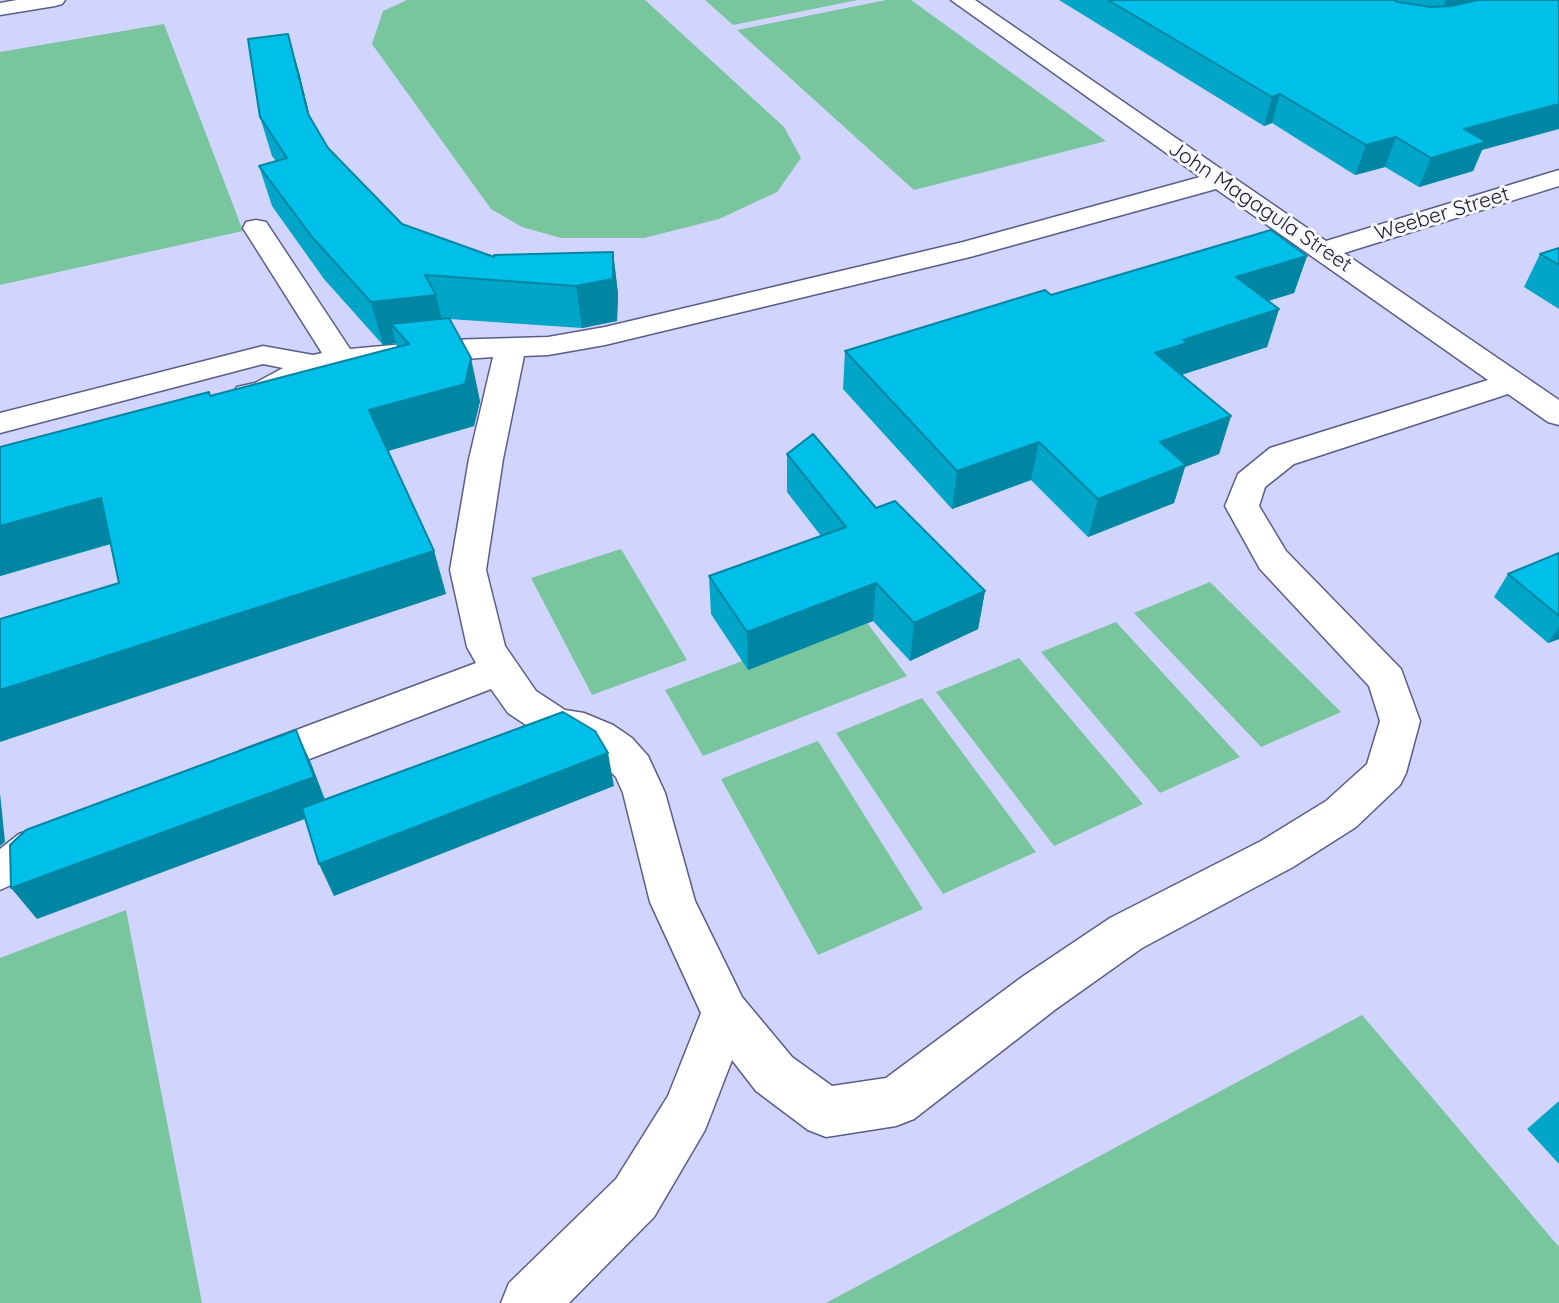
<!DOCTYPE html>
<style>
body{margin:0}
canvas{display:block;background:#d1d5fe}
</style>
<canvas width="1559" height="1303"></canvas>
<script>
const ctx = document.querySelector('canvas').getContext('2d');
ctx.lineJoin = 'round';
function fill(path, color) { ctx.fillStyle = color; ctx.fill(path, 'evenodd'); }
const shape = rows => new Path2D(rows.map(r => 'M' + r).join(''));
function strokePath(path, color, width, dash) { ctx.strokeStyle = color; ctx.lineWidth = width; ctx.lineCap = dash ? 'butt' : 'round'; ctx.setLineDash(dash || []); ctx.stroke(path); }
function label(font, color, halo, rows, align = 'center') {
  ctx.font = font + ' Quicksand,sans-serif'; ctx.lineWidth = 6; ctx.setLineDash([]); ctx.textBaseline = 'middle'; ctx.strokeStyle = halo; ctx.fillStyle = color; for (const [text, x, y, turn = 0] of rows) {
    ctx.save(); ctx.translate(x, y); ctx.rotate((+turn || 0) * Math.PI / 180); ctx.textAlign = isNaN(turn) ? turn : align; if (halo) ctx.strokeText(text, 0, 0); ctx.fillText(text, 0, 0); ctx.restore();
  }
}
fill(shape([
 [407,0,645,0,784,127,801,158,777,192,719,219,644,238,561,238,522,227,491,209,372,44,383,11],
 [705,0,858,0,733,25],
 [886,0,911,0,1106,141,914,190,737,30],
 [164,24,243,231,0,285,0,52],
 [621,549,687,660,592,695,531,578],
 [1210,582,1341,712,1261,747,1134,613],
 [862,616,907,676,703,756,665,690],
 [1116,622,1240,757,1160,793,1041,652],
 [1019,658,1143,804,1054,846,936,692],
 [922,698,1036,852,943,894,836,733],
 [818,741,923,909,818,955,721,779],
 [126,910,202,1303,0,1303,0,958],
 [1362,1015,1559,1247,1559,1303,826,1303]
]), '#78c59e');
const minor = shape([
 [951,0,975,0,1326,241,1559,170,1559,186,1344,253,1559,400,1559,425,1548,422,1508,394,1294,464,1265,487,1259,506,1286,551,1401,669,1420,721,1406,773,1400,785,1356,827,1293,867,1142,948,1056,1009,914,1119,896,1126,826,1137,808,1130,756,1091,732,1060,705,1130,654,1217,569,1303,501,1303,509,1283,616,1179,668,1096,701,1013,650,902,623,793,616,777,585,747,541,735,508,713,491,689,255,780,240,775,234,763,240,751,476,663,467,647,450,570,469,459,493,357,341,368,322,372,276,397,248,404,237,401,232,394,237,387,255,383,283,368,263,364,0,433,0,413,263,346,313,355,322,353,243,228,246,222,256,220,266,222,350,349,447,340,548,337,605,327,963,242,1200,177,951,0],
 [1216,189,1488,380,1270,448,1238,474,1225,506,1260,569,1369,686,1380,721,1367,764,1326,801,1261,841,1110,918,1022,977,886,1078,832,1086,792,1057,742,997,695,901,665,793,648,756,632,738,613,725,584,713,565,710,536,691,505,646,486,570,503,459,524,356,548,355,605,345,970,257,1216,189],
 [55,822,70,827,77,840,70,853,49,860,37,873,0,890,0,849,19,834,55,822]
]);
const highway = shape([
 [17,0,65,0,62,4,55,6,0,15,0,3,17,0]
]);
strokePath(minor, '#5a5d89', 3);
strokePath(highway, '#5a5d89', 3);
fill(minor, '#fff');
fill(highway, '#fff');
fill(shape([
 [1059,0,1559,0,1482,150,1473,171,1419,187,1385,167,1355,175,1272,123,1264,126],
 [299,72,310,118,328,148,402,224,494,257,613,252,618,294,617,321,582,328,449,319,480,401,474,426,388,451,434,551,446,594,119,583,111,544,0,576,0,447,211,396,397,347,396,343,383,345,324,279,272,206,259,166,276,161,272,156,260,117],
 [1559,248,1559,309,1524,287,1540,254],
 [1307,256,1294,293,1268,301,1279,309,1267,347,1181,375,1231,416,1219,454,1185,467,1174,503,1088,537,1031,480,952,509,843,389,845,351,1051,295],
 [787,454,876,508,985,591,978,629,910,661,873,621,748,670,711,614,709,576,821,536,787,492],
 [1559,553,1559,639,1548,643,1494,597,1508,574],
 [1559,1101,1559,1164,1527,1129]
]), '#00a5c8');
fill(shape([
 [1446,0,1508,0,1440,16],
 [288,34,299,72,319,154,308,114],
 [1280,94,1272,123,1264,126,1272,97],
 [1559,104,1559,129,1482,150,1473,171,1419,187,1431,158,1464,129],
 [1396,137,1385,167,1355,175,1366,145],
 [613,252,618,294,617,321,582,328,576,286],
 [1307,256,1294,293,1225,314,1236,277],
 [436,295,446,338,391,324,396,343,383,345,371,302],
 [1279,309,1267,347,1178,376,1155,353,1183,340],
 [471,358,480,401,474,426,381,453,369,410],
 [1231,416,1219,454,1185,467,1174,503,1088,537,1098,499,1160,442],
 [1039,442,1031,480,952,509,957,471],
 [101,498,123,540,0,576,0,526],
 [434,551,446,594,0,742,0,690],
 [876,583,873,621,748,670,747,632],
 [985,591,978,629,910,661,914,623],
 [1559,627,1559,639,1548,643],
 [296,730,311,763,329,810,37,919,11,888],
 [608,753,614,786,334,896,319,864],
 [0,793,5,842,0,846]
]), '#0086a3');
const building = shape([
 [1108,0,1394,0,1398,2,1431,7,1451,6,1478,0,1559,0,1559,104,1464,129,1486,142,1431,158,1396,137,1366,145,1280,94,1272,97,1108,0],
 [288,34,308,114,328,148,402,224,494,257,494,255,613,252,613,279,576,286,425,275,436,295,371,302,312,237,259,166,287,158,260,117,248,39,288,34],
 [1271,230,1307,256,1236,277,1279,309,1183,340,1187,343,1155,353,1231,416,1160,442,1186,465,1098,499,1039,442,957,471,845,351,1045,290,1051,295,1271,230],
 [1559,248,1559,265,1540,254,1559,248],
 [449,318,471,358,465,384,369,410,434,551,0,690,0,619,119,583,101,498,0,526,0,447,209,392,210,396,409,344,391,324,449,318],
 [813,434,876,508,895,501,985,591,914,623,876,583,747,632,709,576,846,527,787,454,813,434],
 [1559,553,1559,616,1508,574,1559,553],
 [563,712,595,731,608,753,319,864,302,808,563,712],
 [296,730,314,777,11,888,10,845,26,830,296,730]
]);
fill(building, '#00c0e9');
strokePath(building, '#0086a3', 2);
label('21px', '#1b1c2e', '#f8f9fe', [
 ["John Magagula Street",1260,207,34],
 ["Weeber Street",1442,214,-17]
]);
</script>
